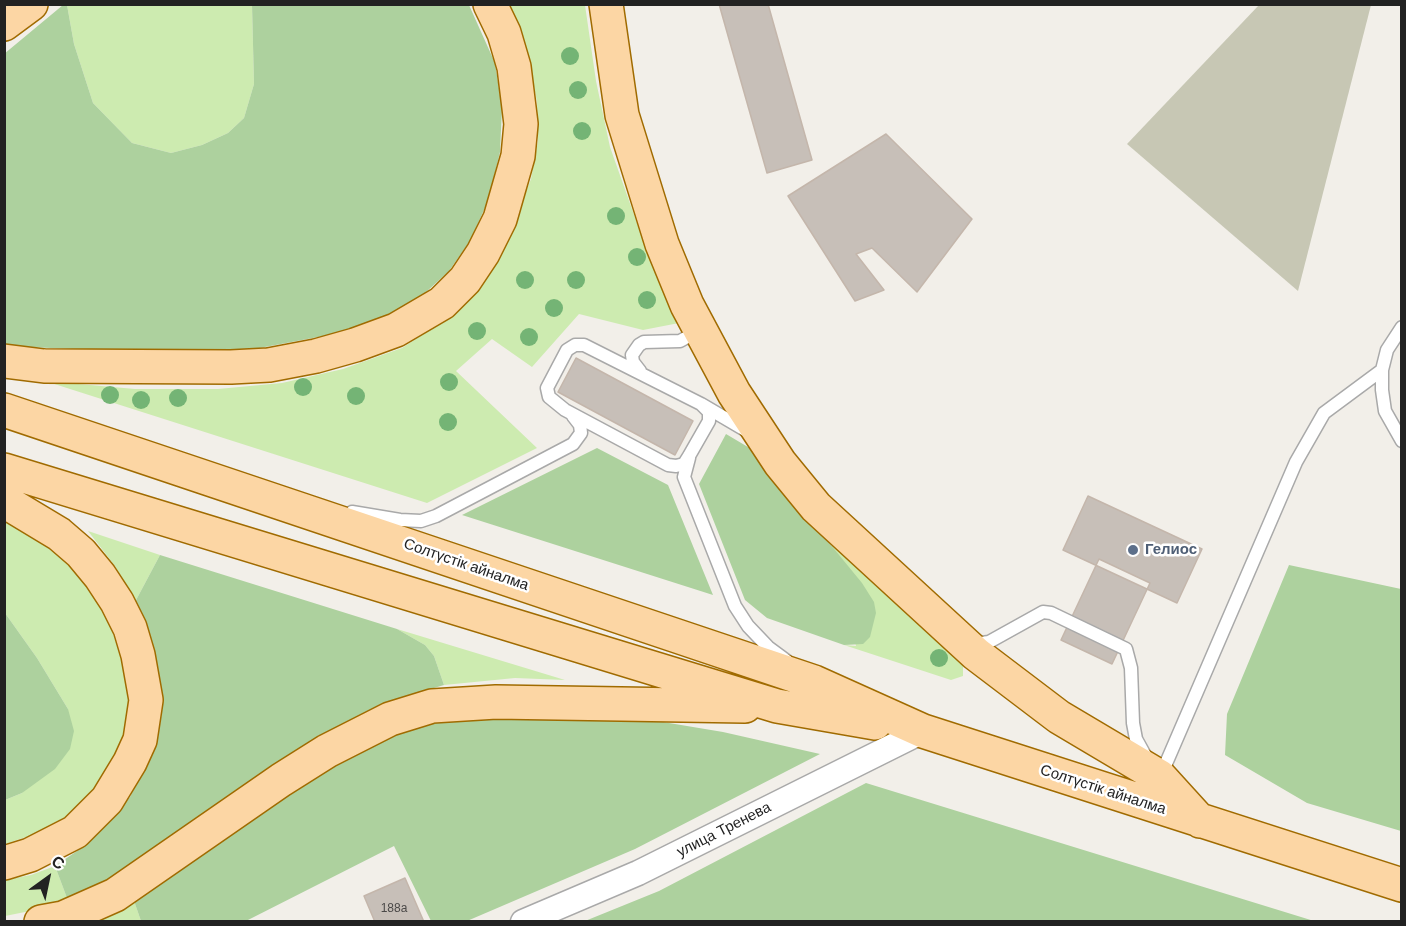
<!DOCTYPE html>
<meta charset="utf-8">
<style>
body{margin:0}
#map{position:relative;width:1406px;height:926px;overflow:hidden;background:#f2efe9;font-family:Helvetica,sans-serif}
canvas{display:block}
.frame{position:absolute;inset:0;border:6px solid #222;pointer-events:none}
.north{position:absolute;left:18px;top:848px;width:60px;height:60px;-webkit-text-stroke:4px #fff;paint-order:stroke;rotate:33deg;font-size:16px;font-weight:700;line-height:24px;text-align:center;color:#222}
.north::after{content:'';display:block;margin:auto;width:21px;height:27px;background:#222;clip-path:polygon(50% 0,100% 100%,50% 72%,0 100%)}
</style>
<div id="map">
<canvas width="1406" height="926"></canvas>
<div class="frame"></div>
<div class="north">С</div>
</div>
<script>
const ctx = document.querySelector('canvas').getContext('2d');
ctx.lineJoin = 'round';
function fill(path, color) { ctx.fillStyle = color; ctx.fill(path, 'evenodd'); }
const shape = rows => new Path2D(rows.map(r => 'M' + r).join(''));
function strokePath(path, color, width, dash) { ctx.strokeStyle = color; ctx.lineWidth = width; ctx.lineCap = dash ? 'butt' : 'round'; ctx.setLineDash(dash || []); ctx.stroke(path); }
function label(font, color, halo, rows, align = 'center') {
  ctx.font = font + ' Helvetica,sans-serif'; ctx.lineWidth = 5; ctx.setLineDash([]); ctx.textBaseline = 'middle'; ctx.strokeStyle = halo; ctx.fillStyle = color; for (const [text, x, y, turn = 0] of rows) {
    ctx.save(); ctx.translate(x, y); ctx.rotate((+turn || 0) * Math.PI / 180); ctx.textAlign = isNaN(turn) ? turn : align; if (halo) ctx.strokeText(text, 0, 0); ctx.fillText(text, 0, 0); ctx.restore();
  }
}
fill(shape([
 [1259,5,1371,5,1298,291,1127,144]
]), '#c7c7b4');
fill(shape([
 [67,5,252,5,254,84,244,118,228,133,202,145,171,153,132,143,93,103,74,44],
 [509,5,585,5,596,81,610,147,644,243,679,323,643,330,579,314,532,367,492,339,456,371,537,448,427,503,45,381,135,389,218,389,282,383,343,369,402,348,445,320,474,294,499,260,531,179,538,141,537,102,527,51],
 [4,516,35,535,66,562,89,587,110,625,123,663,129,702,127,730,114,764,98,788,76,810,44,831,5,844,5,800,22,793,68,709,37,658,5,613],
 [88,531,160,555,135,602,115,566],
 [831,542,957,656,963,665,963,676,951,680,844,645,856,646],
 [397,629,565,680,515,678,444,685,434,656,425,645],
 [55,866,67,898,30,911,5,916,5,880,31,875],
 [132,895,141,921,88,922]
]), '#cdebb0');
fill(shape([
 [63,5,67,5,74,44,93,103,132,143,171,153,202,145,228,133,244,118,254,84,252,5,469,5,495,63,502,108,500,152,488,201,470,241,449,271,425,293,388,315,350,331,249,350,119,351,5,346,4,54],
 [726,434,753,450,862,583,874,602,876,613,870,637,863,644,844,645,767,618,745,600,699,484],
 [597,448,668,485,713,595,462,515],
 [160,555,397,629,425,645,434,656,444,685,417,693,371,713,100,886,67,898,55,866,80,849,130,797,158,737,163,704,158,669,150,639,135,602],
 [1289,565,1401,589,1401,831,1307,803,1225,755,1227,714],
 [5,613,37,658,68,709,74,731,70,749,55,769,22,793,5,800],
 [460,717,639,718,723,732,820,754,635,849,467,921,431,921,394,846,246,921,141,921,132,895,344,758,389,734,424,723],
 [866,783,1314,921,585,921,659,891]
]), '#add19e');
const building = shape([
 [719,4,768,4,812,160,767,173,719,4],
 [886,134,972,219,917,292,872,248,856,254,884,290,855,301,788,196,886,134],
 [576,358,693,421,675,455,558,392,576,358],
 [1088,496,1202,549,1177,603,1063,550,1088,496],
 [1099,559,1150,583,1112,664,1061,640,1099,559],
 [405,878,424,922,375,922,364,896,405,878]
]);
fill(building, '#c7bfb8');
strokePath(building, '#c4b6ab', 1.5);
const service = shape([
 [1402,327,1387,350,1382,370,1382,390,1385,411,1402,441],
 [640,371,633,362,632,355,639,345,644,342,680,341,691,335,695,325],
 [701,404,709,412,709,421,689,456,684,464,676,466,668,465,565,410,549,397,547,388,567,350,575,345,584,345,701,404,747,431],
 [689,458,684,477,735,606,748,626,768,647,787,661],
 [352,512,400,520,421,521,436,516,573,444,581,433,580,425,573,416],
 [974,644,989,642,1043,612,1051,613,1126,649,1131,668,1133,723,1136,739,1147,759],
 [1161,775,1296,462,1324,413,1382,370]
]);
const minor = shape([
 [523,922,638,873,923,731]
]);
const primary = shape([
 [606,4,622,115,662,244,687,305,734,393,780,463,816,507,976,654,1059,717,1160,777,1200,821],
 [4,24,31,4],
 [4,361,44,366,231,367,269,365,316,356,355,345,396,330,442,303,465,280,483,253,500,219,518,156,521,124,514,67,504,33,490,4],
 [4,410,814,682,923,731,1402,885],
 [4,470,777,706,875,723],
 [4,501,59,534,81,553,100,576,117,602,130,628,138,655,146,700,140,740,130,762,107,800,75,832,30,855,4,863],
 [41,922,63,918,115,895,281,780,327,751,390,719,432,706,496,702,745,706]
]);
strokePath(service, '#a9a9a9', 15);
strokePath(minor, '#a9a9a9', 27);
strokePath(primary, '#a06b00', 36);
strokePath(service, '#fff', 12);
strokePath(minor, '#fff', 24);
strokePath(primary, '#fcd6a4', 33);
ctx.fillStyle = '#74b475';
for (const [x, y] of [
 [570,56],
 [578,90],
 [582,131],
 [616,216],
 [637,257],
 [525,280],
 [576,280],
 [647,300],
 [554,308],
 [477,331],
 [529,337],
 [449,382],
 [303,387],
 [110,395],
 [356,396],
 [178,398],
 [141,400],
 [448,422],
 [939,658]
]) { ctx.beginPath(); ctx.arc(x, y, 9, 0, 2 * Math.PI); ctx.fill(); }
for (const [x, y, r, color] of [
 [1133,550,6,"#5c6f8a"]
]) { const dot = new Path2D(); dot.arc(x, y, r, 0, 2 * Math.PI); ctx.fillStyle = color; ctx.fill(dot); strokePath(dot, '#fff', 2); }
label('12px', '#4b4948', null, [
 ["188а",394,909]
]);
label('bold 15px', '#4e5e75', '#fff', [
 ["Гелиос",1145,550]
], 'left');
label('15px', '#222', '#fff', [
 ["Солтүстік айналма",466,565,19],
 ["Солтүстік айналма",1103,790,18],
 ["улица Тренева",724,830,-27]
]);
</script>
